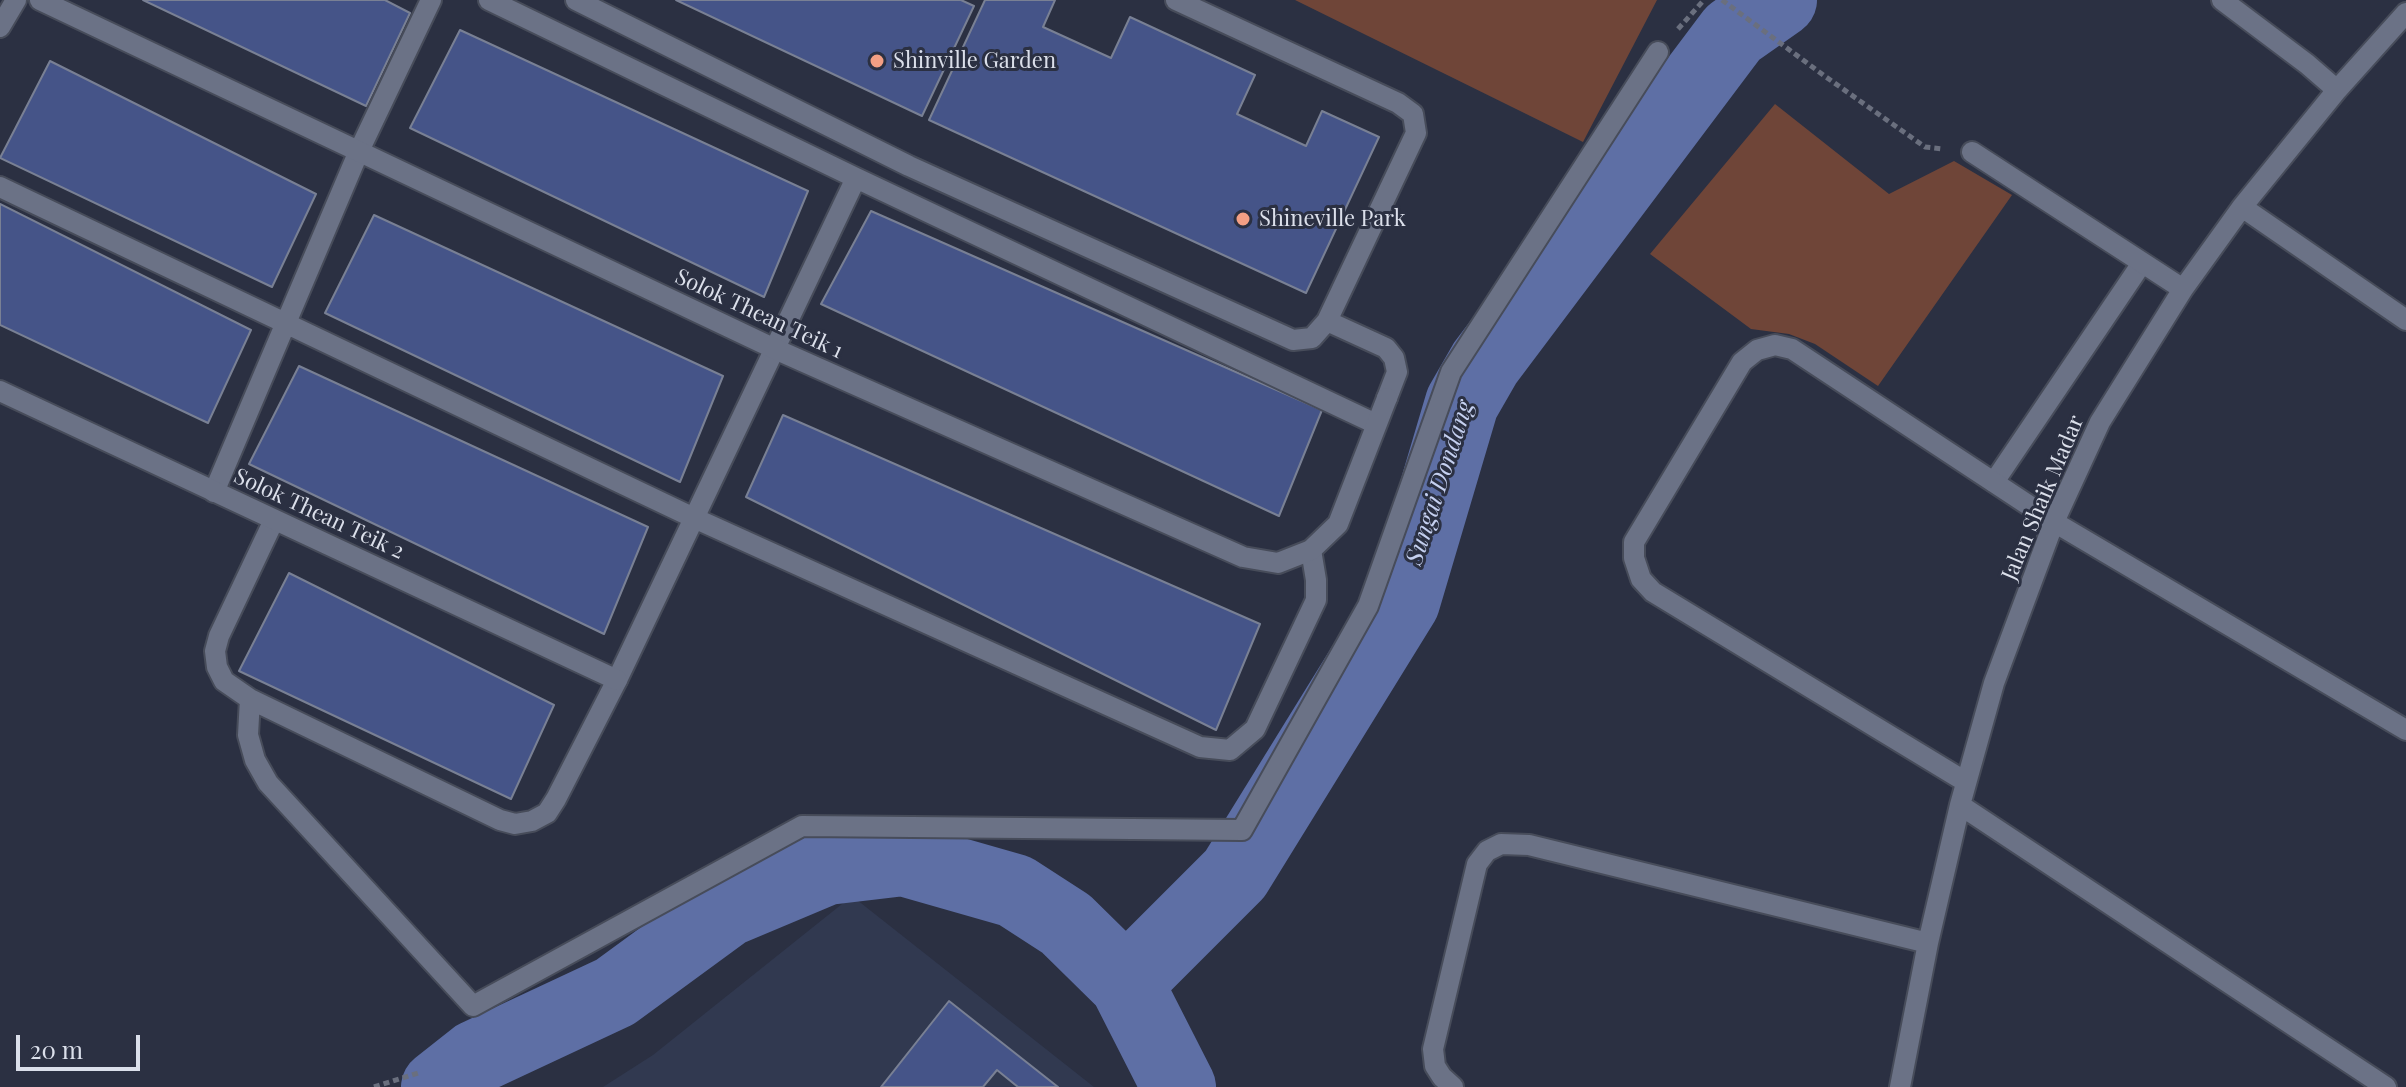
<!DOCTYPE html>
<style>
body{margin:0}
#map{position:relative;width:2406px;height:1087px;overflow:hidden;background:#2b3042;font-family:"Playfair Display",serif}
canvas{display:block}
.scale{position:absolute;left:16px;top:1035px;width:124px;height:36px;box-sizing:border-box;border:4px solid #dbdfea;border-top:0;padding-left:10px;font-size:24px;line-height:28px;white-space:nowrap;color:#dbdfea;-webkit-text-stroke:6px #2b3042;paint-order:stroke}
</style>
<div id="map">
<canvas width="2406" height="1087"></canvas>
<div class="scale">20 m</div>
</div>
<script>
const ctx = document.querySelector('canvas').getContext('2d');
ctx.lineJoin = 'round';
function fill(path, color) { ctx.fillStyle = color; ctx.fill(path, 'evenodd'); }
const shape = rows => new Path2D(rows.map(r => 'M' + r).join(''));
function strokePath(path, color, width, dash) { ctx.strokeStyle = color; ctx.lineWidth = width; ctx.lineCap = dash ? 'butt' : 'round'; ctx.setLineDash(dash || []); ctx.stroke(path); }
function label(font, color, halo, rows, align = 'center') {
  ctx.font = font + ' "Playfair Display",serif'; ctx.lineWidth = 6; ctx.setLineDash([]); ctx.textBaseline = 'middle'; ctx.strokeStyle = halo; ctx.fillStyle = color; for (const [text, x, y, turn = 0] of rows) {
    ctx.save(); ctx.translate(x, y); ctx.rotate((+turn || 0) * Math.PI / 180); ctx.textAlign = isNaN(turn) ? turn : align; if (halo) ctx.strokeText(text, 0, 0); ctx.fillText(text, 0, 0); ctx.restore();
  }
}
fill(shape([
 [852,896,1094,1087,603,1087,653,1055]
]), '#313950');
fill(shape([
 [1295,0,1657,0,1583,142],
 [1775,104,1889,194,1954,161,2012,195,1878,386,1815,344,1789,334,1751,329,1650,254]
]), '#6f4538');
strokePath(shape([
 [1126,983,1235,874,1403,602,1462,403,1485,363,1733,33,1780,0],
 [438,1087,476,1057,615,992,727,910,827,868,903,859,1015,891,1066,924,1126,983,1179,1087]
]), '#5e6fa5', 74);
const building = shape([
 [143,0,385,0,410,13,366,106,143,0],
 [676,0,961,0,974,6,922,116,676,0],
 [985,0,1055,0,1043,27,1111,58,1130,17,1255,75,1237,114,1306,146,1322,111,1379,137,1306,293,929,120,985,0],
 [460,30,808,191,764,297,410,128,460,30],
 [50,61,316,194,272,287,0,158,50,61],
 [0,204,251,330,208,423,0,325,0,204],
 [871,211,1322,410,1279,516,821,304,871,211],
 [374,215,723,376,680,482,325,313,374,215],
 [299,366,648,527,604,634,249,464,299,366],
 [783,415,1260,624,1216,730,746,497,783,415],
 [289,573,554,705,511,799,239,671,289,573],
 [949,1001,1058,1087,1018,1087,997,1070,983,1087,881,1087,949,1001]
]);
fill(building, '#455488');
strokePath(building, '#798094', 2);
const lane = shape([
 [489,0,856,178,1376,424],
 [576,0,909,166,1293,340,1312,338,1327,321,1416,133,1413,114,1398,103,1176,0],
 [0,187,694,518,1200,747,1230,750,1255,729,1316,600,1316,580,1311,550],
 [1327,321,1386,348,1394,358,1397,372,1387,398],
 [1994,482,2142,263],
 [214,492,359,151,431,0],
 [274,520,219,636,215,651,217,667,224,681,250,699,500,820,515,824,532,821,547,813,556,799,617,680,856,178],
 [250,699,248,735,255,760,268,783,473,1006,802,826,1242,830,1368,606,1451,372,1658,52]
]);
const street = shape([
 [40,0,775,349,1243,557,1278,563,1311,550,1338,524,1387,398],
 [2222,0,2307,64,2337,90],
 [0,27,16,0],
 [1972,152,2183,289],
 [2242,207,2406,320],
 [0,391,617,680],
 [1966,782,1653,592,1641,579,1634,558,1634,542,1742,362,1757,350,1775,345,1792,349,2054,522,2406,730],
 [1960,805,2386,1087],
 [1453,1087,1442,1077,1435,1066,1433,1049,1477,864,1487,851,1501,844,1529,845,1928,943],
 [1900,1087,1928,943,1960,805,1994,683,2054,522,2100,422,2183,289,2242,207,2337,90,2406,13]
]);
strokePath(lane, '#474c5a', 24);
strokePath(street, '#474c5a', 24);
strokePath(shape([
 [1722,0,1826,77,1925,147,1943,149],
 [1678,29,1704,0],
 [374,1087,418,1073]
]), '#6a6f7e', 5, [6, 4]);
strokePath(lane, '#6b7286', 20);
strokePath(street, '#6b7286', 20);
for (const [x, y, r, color] of [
 [877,61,8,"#f39f84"],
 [1243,219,8,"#f39f84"]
]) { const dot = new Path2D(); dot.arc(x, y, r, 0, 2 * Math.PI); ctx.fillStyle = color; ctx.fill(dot); strokePath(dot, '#2b3042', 3); }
label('22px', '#dbdfea', '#2b3042', [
 ["Shinville Garden",893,61],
 ["Shineville Park",1259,219]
], 'left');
label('22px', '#dbdfea', '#2b3042', [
 ["Solok Thean Teik 1",759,314,25],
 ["Jalan Shaik Madar",2043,498,-67],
 ["Solok Thean Teik 2",319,514,25]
]);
label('italic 24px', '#c5d0f0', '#2b3042', [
 ["Sungai Dondang",1440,483,-72]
]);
</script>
